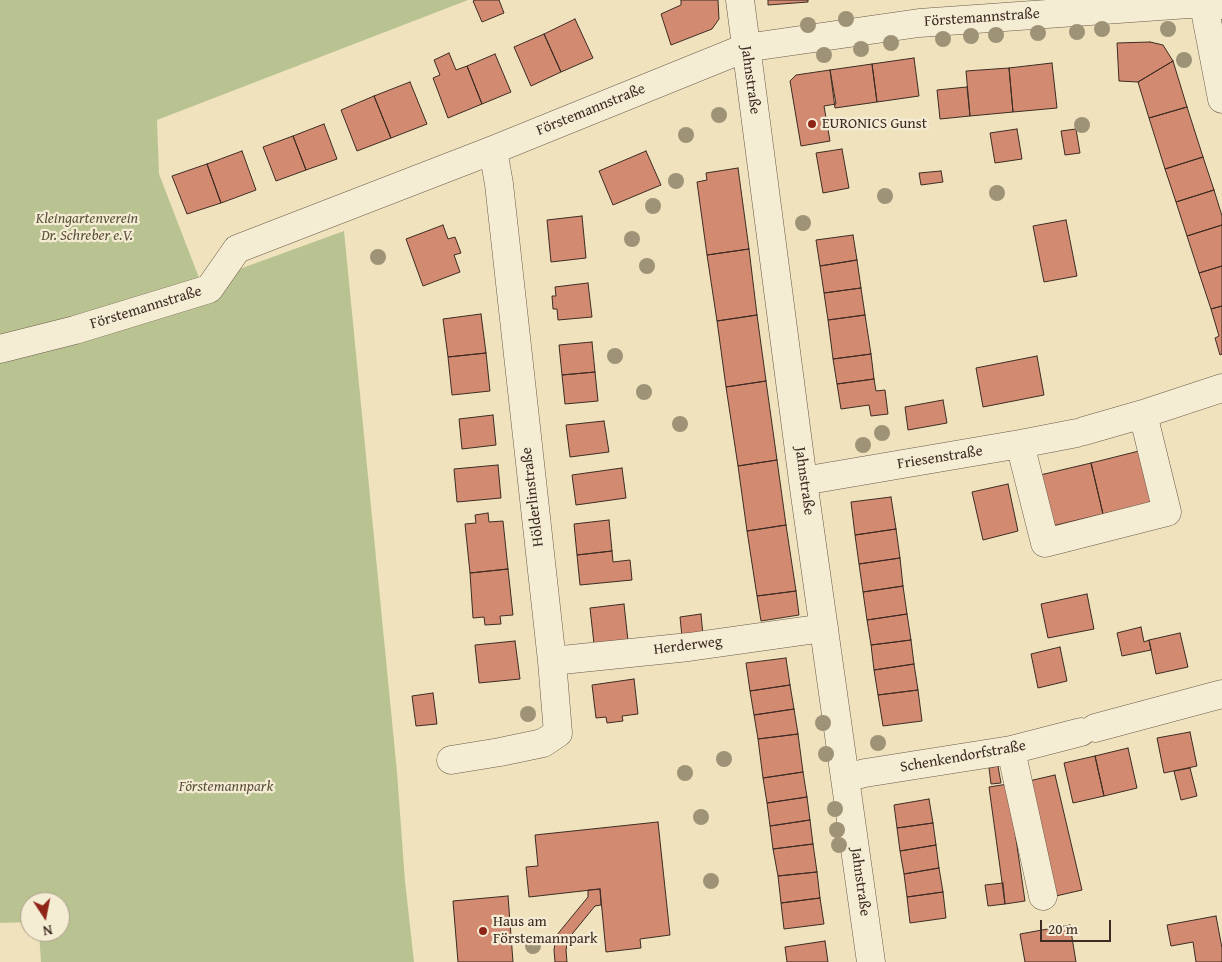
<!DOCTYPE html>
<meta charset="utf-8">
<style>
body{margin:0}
#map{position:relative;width:1222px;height:962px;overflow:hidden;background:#efe2bd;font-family:"Gentium Book Plus",serif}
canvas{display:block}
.north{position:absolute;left:20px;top:892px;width:50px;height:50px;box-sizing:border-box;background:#f5ecd4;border:1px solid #ab9f8d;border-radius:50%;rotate:169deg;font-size:14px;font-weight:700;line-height:20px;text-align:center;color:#3d2c23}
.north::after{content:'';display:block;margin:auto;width:18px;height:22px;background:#8f2418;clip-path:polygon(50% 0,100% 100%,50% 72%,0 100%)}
.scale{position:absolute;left:1040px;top:920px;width:71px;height:22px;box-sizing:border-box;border:2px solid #3d2c23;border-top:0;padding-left:6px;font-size:15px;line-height:18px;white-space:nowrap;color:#3d2c23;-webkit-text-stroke:4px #f5ecd4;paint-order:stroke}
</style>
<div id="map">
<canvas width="1222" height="962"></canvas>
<div class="north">N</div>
<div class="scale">20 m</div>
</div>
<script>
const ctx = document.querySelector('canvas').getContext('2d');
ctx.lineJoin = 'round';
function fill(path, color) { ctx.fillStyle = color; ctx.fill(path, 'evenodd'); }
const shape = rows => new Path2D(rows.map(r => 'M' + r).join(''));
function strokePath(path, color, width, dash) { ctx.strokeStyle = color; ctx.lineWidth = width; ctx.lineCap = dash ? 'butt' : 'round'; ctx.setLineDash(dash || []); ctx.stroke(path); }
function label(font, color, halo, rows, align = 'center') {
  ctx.font = font + ' "Gentium Book Plus",serif'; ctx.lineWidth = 4.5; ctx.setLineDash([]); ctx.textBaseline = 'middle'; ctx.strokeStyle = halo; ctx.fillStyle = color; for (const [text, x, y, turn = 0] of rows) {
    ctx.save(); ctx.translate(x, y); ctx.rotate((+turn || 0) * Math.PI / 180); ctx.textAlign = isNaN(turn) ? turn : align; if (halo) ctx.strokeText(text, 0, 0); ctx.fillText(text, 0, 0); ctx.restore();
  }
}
fill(shape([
 [0,0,468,0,157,120,159,174,201,283,344,231,397,772,405,881,414,962,41,962,39,932,60,932,60,902,30,902,30,922,0,923]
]), '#b9c391');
const building = shape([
 [475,0,499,0,504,13,482,22,473,1,475,0],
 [681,0,718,0,719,19,712,29,671,45,661,14,681,5,681,0],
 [768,0,808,0,808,2,768,5,768,0],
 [575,19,593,58,561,72,544,34,575,19],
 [544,34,561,72,531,86,514,47,544,34],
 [1150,42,1163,45,1173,61,1138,82,1119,81,1117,43,1150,42],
 [449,53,456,70,467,66,482,104,448,118,433,78,440,75,434,60,449,53],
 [495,54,511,92,482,104,467,66,495,54],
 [914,58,919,96,877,102,872,64,914,58],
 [1173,61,1187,107,1149,118,1138,82,1173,61],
 [1052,63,1057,108,1013,112,1009,68,1052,63],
 [872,64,877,102,835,108,830,70,872,64],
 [1009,68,1013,112,970,116,966,71,1009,68],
 [830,70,836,104,824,106,830,141,801,146,790,81,796,75,830,70],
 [410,82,427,124,391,138,374,96,410,82],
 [967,87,970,116,940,119,937,90,967,87],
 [374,96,391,138,357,151,341,110,374,96],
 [1187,107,1203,157,1165,169,1149,118,1187,107],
 [324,124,337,159,306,170,293,136,324,124],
 [1017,129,1022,159,995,163,990,133,1017,129],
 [1076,129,1080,153,1065,155,1061,131,1076,129],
 [293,136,306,170,276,181,263,147,293,136],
 [842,149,849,188,823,193,816,153,842,149],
 [242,151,256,190,221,203,207,164,242,151],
 [646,151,661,185,613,205,599,171,646,151],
 [1203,157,1214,190,1176,202,1165,169,1203,157],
 [207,164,221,203,187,214,172,176,207,164],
 [738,168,749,249,707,255,697,182,707,180,706,173,738,168],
 [941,171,943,182,921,185,919,173,941,171],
 [1214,190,1222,216,1222,225,1187,236,1176,202,1214,190],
 [582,216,586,258,551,262,547,220,582,216],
 [1066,220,1077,276,1044,282,1033,226,1066,220],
 [443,225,448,239,455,237,461,253,454,255,460,272,423,286,406,239,443,225],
 [1222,225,1222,266,1199,273,1187,236,1222,225],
 [853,235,857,260,820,266,816,240,853,235],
 [749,249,757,315,717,321,707,255,749,249],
 [857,260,861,288,824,293,820,266,857,260],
 [1222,266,1222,306,1211,309,1199,273,1222,266],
 [588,283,592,317,558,320,557,309,553,309,552,296,556,296,555,287,588,283],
 [861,288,865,315,828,320,824,293,861,288],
 [1222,306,1222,354,1220,355,1215,338,1219,336,1211,309,1222,306],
 [481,314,486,353,448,357,443,319,481,314],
 [757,315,766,381,726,387,717,321,757,315],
 [865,315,871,354,833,359,828,320,865,315],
 [592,342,595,372,562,375,559,345,592,342],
 [486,353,490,391,452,395,448,357,486,353],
 [871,354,874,379,837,384,833,359,871,354],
 [1037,356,1044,395,983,407,976,368,1037,356],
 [595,372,598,401,565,404,562,375,595,372],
 [874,379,876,391,885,390,888,414,871,416,869,405,841,409,837,384,874,379],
 [766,381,777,460,738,466,726,387,766,381],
 [943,400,947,423,908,430,905,407,943,400],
 [493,415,496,445,462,449,459,419,493,415],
 [604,421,609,452,570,457,566,425,604,421],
 [1143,450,1155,502,1103,514,1091,463,1143,450],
 [777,460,786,525,747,531,738,466,777,460],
 [1091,463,1103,514,1048,527,1036,476,1091,463],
 [498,465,501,498,457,502,454,469,498,465],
 [622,468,626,498,576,505,572,475,622,468],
 [1008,484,1018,531,983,540,972,492,1008,484],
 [891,497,896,529,855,535,851,502,891,497],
 [488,513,489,522,503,521,508,569,470,573,465,524,476,523,475,515,488,513],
 [609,520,612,551,577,555,574,524,609,520],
 [786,525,796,591,757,596,747,531,786,525],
 [896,529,900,558,859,564,855,535,896,529],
 [612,551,613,562,630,560,632,580,580,585,577,555,612,551],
 [900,558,903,586,863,592,859,564,900,558],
 [508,569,513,615,500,616,501,624,485,625,484,617,473,618,470,573,508,569],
 [903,586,907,614,867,620,863,592,903,586],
 [796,591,799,615,761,621,757,596,796,591],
 [1087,594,1094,629,1048,638,1041,604,1087,594],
 [624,604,628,641,594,644,590,608,624,604],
 [701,614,703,635,682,637,680,617,701,614],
 [907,614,911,640,871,645,867,620,907,614],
 [1141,627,1144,642,1149,640,1151,650,1122,656,1117,633,1141,627],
 [1180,633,1188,667,1156,674,1149,640,1180,633],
 [911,640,914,664,874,670,871,645,911,640],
 [515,641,520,679,479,683,475,645,515,641],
 [1060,647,1067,681,1038,688,1031,654,1060,647],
 [786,658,790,685,750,691,746,663,786,658],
 [914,664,918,690,878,695,874,670,914,664],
 [634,679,638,714,622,716,623,721,607,723,606,717,596,718,592,685,634,679],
 [790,685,794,709,754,715,750,691,790,685],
 [918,690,922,721,883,726,878,695,918,690],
 [433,693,437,724,416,726,412,696,433,693],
 [794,709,798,734,758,739,754,715,794,709],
 [1190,732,1197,766,1164,773,1157,738,1190,732],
 [798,734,803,772,763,778,758,739,798,734],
 [1128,748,1137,788,1104,796,1095,756,1128,748],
 [1095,756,1104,796,1073,803,1064,763,1095,756],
 [998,766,1001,783,991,784,989,768,998,766],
 [1190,768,1197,796,1181,800,1174,771,1190,768],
 [803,772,807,797,767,803,763,778,803,772],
 [1055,775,1082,890,1056,896,1029,781,1055,775],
 [1008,784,1025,901,1005,904,989,787,1008,784],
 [807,797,810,820,770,826,767,803,807,797],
 [929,799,933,823,897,828,894,805,929,799],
 [810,820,813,844,773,849,770,826,810,820],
 [658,822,670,935,640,939,641,948,606,952,600,889,529,897,526,867,538,866,535,835,658,822],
 [933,823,936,845,900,851,897,828,933,823],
 [813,844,817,872,778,876,773,849,813,844],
 [936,845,939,868,904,874,900,851,936,845],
 [939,868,943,892,907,897,904,874,939,868],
 [817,872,820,898,781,903,778,876,817,872],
 [1003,883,1005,904,988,906,985,885,1003,883],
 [600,889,601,905,595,906,568,939,566,950,567,962,555,962,554,950,556,936,588,897,588,890,600,889],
 [943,892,946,918,910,923,907,897,943,892],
 [508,896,513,962,458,962,453,901,508,896],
 [820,898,824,924,784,929,781,903,820,898],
 [1216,916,1222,948,1222,962,1196,962,1193,942,1171,946,1167,925,1216,916],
 [1070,925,1076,962,1025,962,1020,934,1070,925],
 [825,941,828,962,787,962,785,947,825,941]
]);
fill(building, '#d28a71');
strokePath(building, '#3d2c23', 1);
const minor = shape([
 [740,0,803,481,871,962],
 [1203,0,1222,99],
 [0,349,75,330,209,289,237,249,493,150,745,48,919,23,1203,3,1222,5],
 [1084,431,1143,414,1222,388],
 [1020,444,1045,543,1167,512,1143,414],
 [803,481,1020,444,1077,433],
 [552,661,689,647,824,628],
 [1095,728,1222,694],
 [1011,750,1043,896],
 [451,760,500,752,543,743,558,733,552,661,499,184,493,150],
 [845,778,865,773,1011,750,1081,732]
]);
strokePath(minor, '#6a5a4a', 29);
strokePath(minor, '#f5ecd4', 28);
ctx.fillStyle = '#9e9377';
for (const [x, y] of [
 [846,19],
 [808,25],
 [1102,29],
 [1168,29],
 [1077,32],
 [1038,33],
 [996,35],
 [971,36],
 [943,39],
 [891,43],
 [861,49],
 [824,55],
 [1184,60],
 [719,115],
 [1082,125],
 [686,135],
 [676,181],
 [997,193],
 [885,196],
 [653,206],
 [803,223],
 [632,239],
 [378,257],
 [647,266],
 [615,356],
 [644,392],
 [680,424],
 [882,433],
 [863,445],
 [528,714],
 [823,723],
 [878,743],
 [826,754],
 [724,759],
 [685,773],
 [835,809],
 [701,817],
 [837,830],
 [839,845],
 [711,881],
 [533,946]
]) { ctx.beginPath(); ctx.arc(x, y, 8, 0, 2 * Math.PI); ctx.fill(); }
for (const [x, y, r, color] of [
 [812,124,5,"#8f2418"],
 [483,931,5,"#8f2418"]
]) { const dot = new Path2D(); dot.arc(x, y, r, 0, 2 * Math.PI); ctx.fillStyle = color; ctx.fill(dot); strokePath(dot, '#f5ecd4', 2); }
label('15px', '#3d2c23', '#f5ecd4', [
 ["Förstemannstraße",982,18,-4],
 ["Jahnstraße",750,80,82],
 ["Förstemannstraße",591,110,-22],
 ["Förstemannstraße",146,308,-17],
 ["Friesenstraße",940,458,-9],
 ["Jahnstraße",804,481,82],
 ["Hölderlinstraße",533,497,-97],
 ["Herderweg",688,646,-7],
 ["Schenkendorfstraße",963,757,-10],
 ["Jahnstraße",860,882,82]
]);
label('15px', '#3d2c23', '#f5ecd4', [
 ["EURONICS Gunst",822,124],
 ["Haus am",493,922],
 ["Förstemannpark",493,939]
], 'left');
label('italic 15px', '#5c523e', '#f5ecd4', [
 ["Kleingartenverein",87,219],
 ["Dr. Schreber e.V.",87,236],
 ["Förstemannpark",226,787]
]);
</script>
